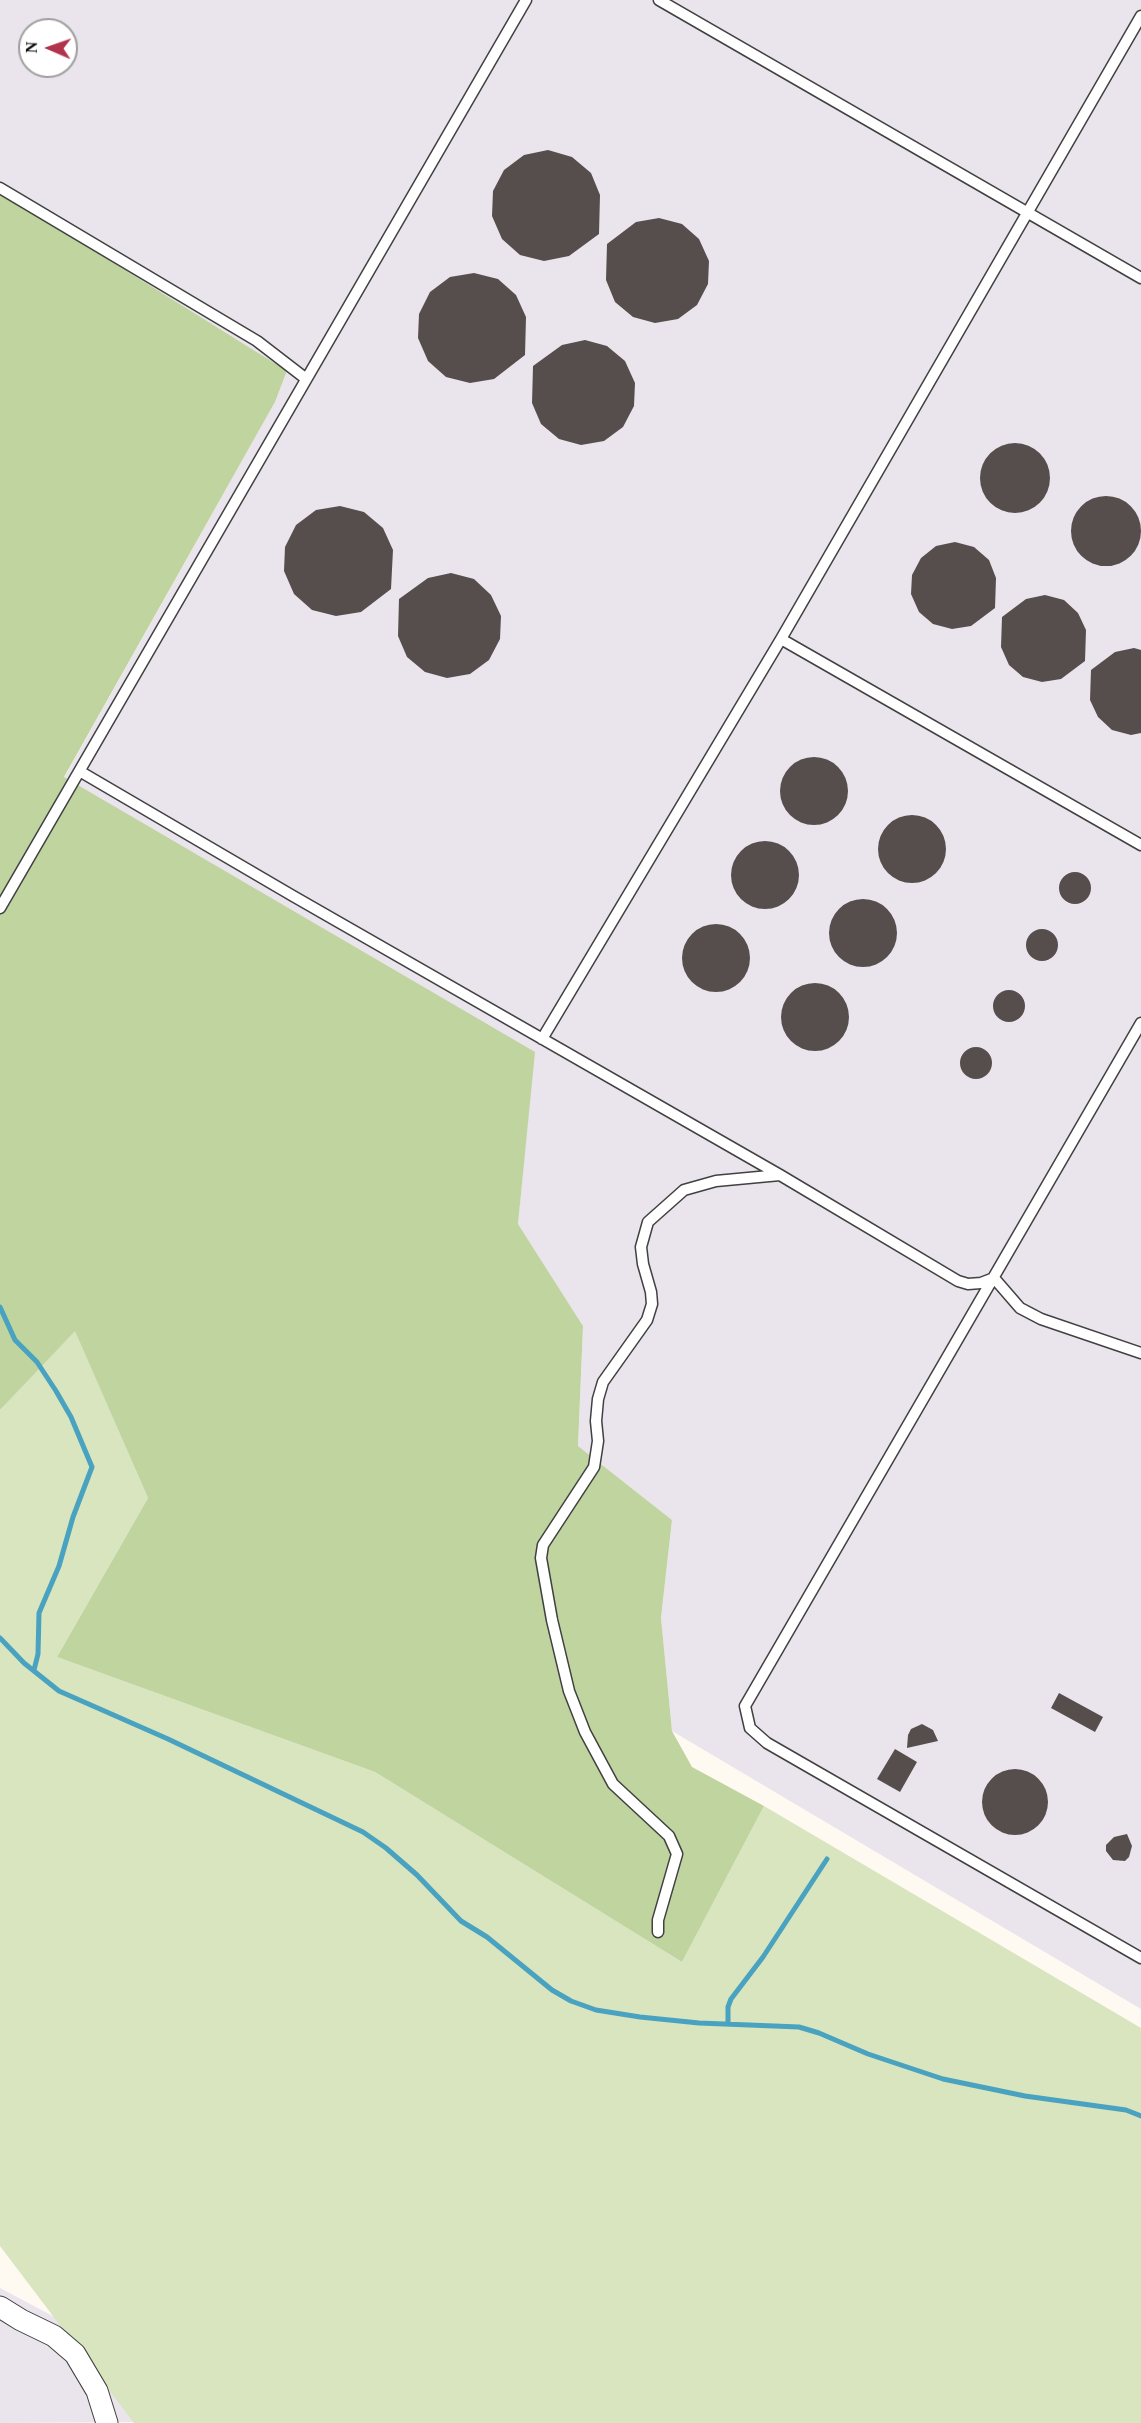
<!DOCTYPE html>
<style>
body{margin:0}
#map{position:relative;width:1141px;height:2423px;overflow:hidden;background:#fef9f1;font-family:"Times New Roman",serif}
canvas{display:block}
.north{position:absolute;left:18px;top:18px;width:60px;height:60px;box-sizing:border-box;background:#fff;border:2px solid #9f9f9f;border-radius:50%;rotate:272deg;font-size:16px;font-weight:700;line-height:24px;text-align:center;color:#0e0e0e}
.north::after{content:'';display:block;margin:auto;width:21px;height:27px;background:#b1344d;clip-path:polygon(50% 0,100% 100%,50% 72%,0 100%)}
</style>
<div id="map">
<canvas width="1141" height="2423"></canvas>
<div class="north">N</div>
</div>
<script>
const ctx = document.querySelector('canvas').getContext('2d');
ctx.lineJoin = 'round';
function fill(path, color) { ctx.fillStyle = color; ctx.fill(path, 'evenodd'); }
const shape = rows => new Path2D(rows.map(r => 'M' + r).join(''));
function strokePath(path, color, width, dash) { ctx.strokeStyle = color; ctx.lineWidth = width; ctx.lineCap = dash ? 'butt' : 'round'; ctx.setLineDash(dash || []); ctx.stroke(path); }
fill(shape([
 [0,0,1141,0,1141,2009,672,1731,661,1618,672,1520,578,1446,583,1326,518,1224,534,1052,64,778,275,402,287,372,0,192],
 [30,30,66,30,66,66,30,66],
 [0,2288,96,2339,134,2422,0,2423]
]), '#eae4ec');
fill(shape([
 [75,1330,148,1498,57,1657,375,1772,682,1962,764,1806,1141,2028,1141,2423,134,2423,0,2246,0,1410]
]), '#d8e5be');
fill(shape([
 [0,192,287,371,275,402,64,777,535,1052,518,1224,583,1326,578,1446,672,1520,661,1618,672,1731,692,1767,764,1806,682,1962,375,1772,57,1657,148,1498,75,1331,0,1410]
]), '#bfd49f');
strokePath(shape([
 [0,1307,15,1340,37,1362,56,1391,71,1417,92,1467,73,1517,59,1566,39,1613,38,1654,34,1670],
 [0,1638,24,1663,59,1691,168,1739,363,1832,386,1848,417,1875,461,1921,487,1937,552,1990,571,2001,596,2010,640,2017,699,2023,799,2027,819,2033,868,2054,943,2079,1025,2096,1126,2110,1141,2116],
 [728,2024,728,2007,731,1999,763,1957,827,1859]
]), '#49a2c0', 5);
fill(shape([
 [548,150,572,157,591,173,600,195,599,234,569,256,544,261,520,255,502,239,492,216,493,191,504,170,524,155],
 [659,218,682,224,699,239,709,261,708,284,697,305,678,319,655,323,633,317,615,302,606,280,607,244,636,222],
 [474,273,498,279,516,295,526,317,525,355,494,379,470,383,446,377,428,361,418,338,419,314,430,292,450,277],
 [585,340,607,346,625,361,635,383,634,406,623,427,604,441,581,445,559,439,541,424,532,403,533,366,562,345],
 '980 478a35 35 0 1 1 70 0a35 35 0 1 1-70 0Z',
 '1071 531a35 35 0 1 1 70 0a35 35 0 1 1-70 0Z',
 [340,506,364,512,383,528,393,550,391,589,361,612,336,616,312,610,294,594,284,571,285,547,296,525,316,510],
 [955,542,974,547,989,560,996,578,995,608,971,626,952,629,933,624,919,612,911,594,912,575,921,558,936,546],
 [451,573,474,579,491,595,501,616,500,639,489,660,470,674,447,678,425,672,407,657,398,636,399,599,428,578],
 [1045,595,1064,600,1078,613,1086,630,1085,661,1061,679,1042,682,1023,677,1009,665,1001,647,1002,617,1026,599],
 [1134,648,1141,650,1141,733,1131,735,1112,730,1098,717,1090,700,1091,670,1115,652],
 '780 791a34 34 0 1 1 68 0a34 34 0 1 1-68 0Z',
 '878 849a34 34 0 1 1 68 0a34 34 0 1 1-68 0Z',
 '731 875a34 34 0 1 1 68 0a34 34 0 1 1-68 0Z',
 '1059 888a16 16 0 1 1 32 0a16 16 0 1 1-32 0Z',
 '829 933a34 34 0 1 1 68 0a34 34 0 1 1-68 0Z',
 '682 958a34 34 0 1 1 68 0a34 34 0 1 1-68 0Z',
 '1026 945a16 16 0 1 1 32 0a16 16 0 1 1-32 0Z',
 '781 1017a34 34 0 1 1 68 0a34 34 0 1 1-68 0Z',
 '993 1006a16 16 0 1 1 32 0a16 16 0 1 1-32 0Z',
 '960 1063a16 16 0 1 1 32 0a16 16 0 1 1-32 0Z',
 [1059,1693,1103,1717,1095,1732,1051,1708],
 [922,1724,933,1730,938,1741,907,1748,908,1735,911,1729],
 [895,1749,917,1762,900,1792,877,1779],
 '982 1802a33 33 0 1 1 66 0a33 33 0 1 1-66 0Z',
 [1127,1834,1132,1846,1129,1857,1125,1861,1113,1860,1106,1851,1106,1845,1114,1837]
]), '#564e4c');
const lane = shape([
 [659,0,1141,278],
 [0,188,257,341,305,378],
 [781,639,1141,845],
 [81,772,293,896,780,1175,958,1281,968,1284,981,1283,994,1278,1020,1308,1041,1319,1141,1353],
 [0,908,526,0],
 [1141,1023,745,1706,750,1728,767,1743,1141,1958],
 [542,1039,781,639,1141,16],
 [658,1932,658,1920,677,1854,669,1836,613,1784,585,1732,569,1691,552,1620,541,1558,543,1545,594,1467,598,1441,596,1421,598,1399,603,1382,647,1320,652,1304,651,1292,643,1264,641,1247,648,1222,684,1190,716,1181,780,1175]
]);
const street = shape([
 [0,2307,21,2320,54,2336,75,2354,97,2391,107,2423]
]);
strokePath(lane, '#414141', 13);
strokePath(street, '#414141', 23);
strokePath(lane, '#fff', 10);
strokePath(street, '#fff', 21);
</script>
